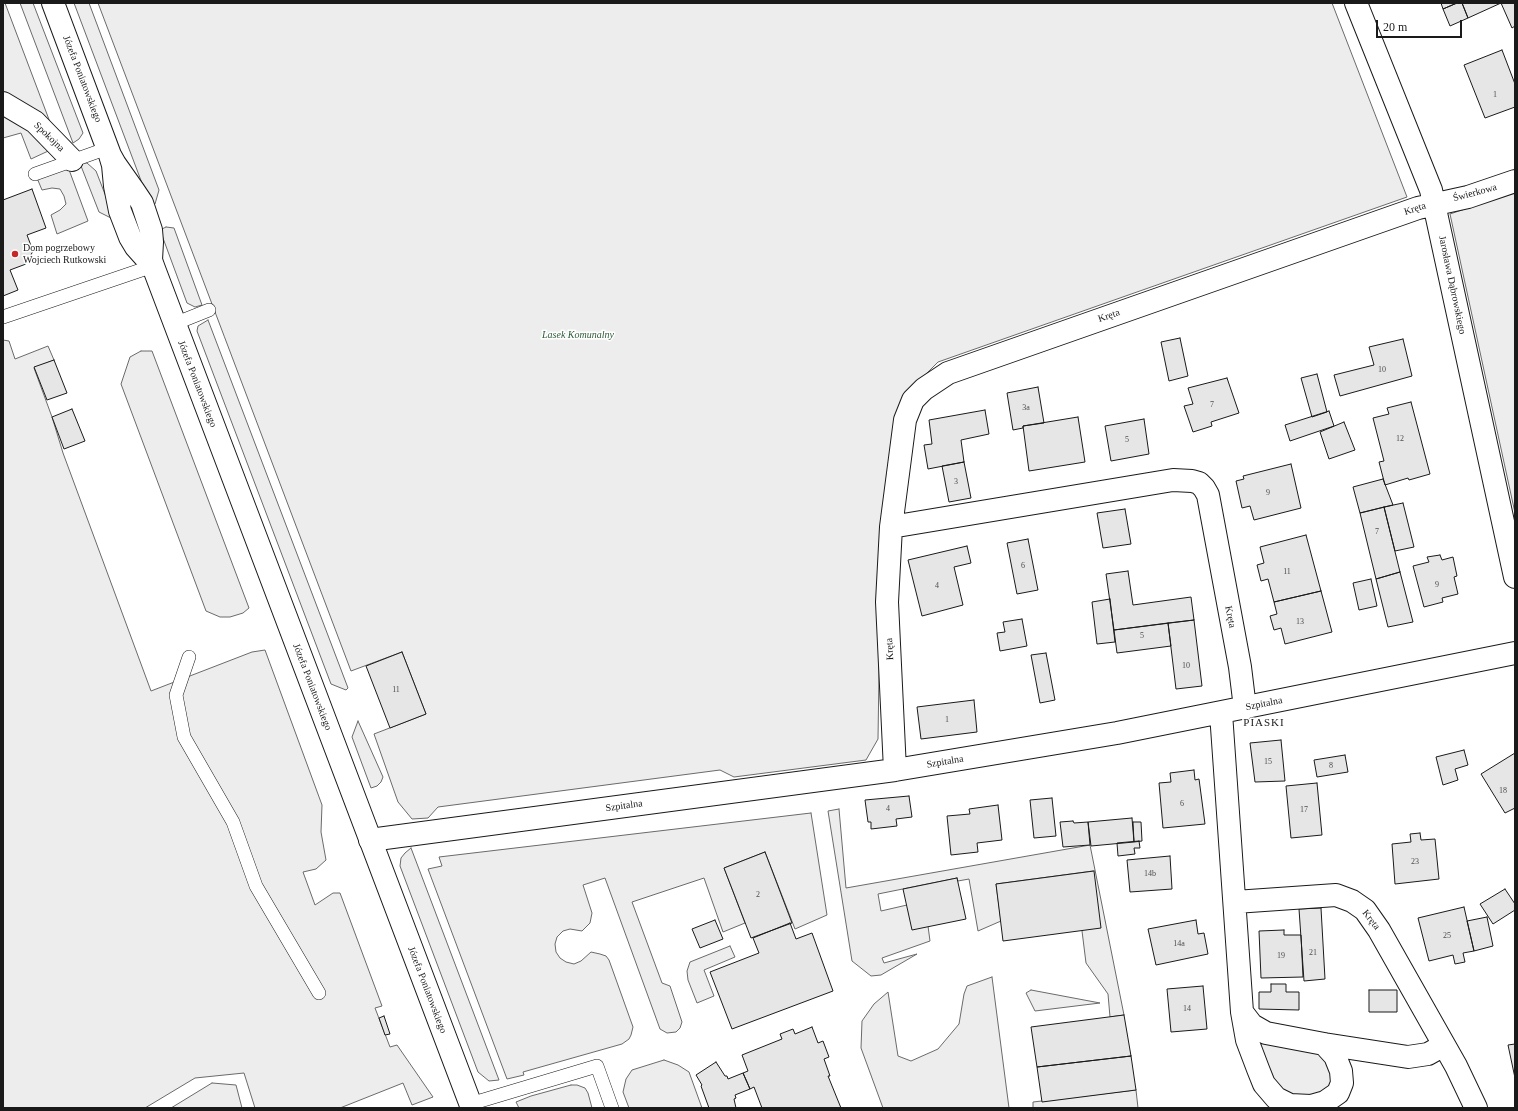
<!DOCTYPE html>
<meta charset="utf-8">
<style>
body{margin:0}
#map{position:relative;width:1518px;height:1111px;overflow:hidden;background:#fff;font-family:Georgia,serif}
canvas{display:block}
.frame{position:absolute;inset:0;border:4px solid #1a1a1a;pointer-events:none}
.scale{position:absolute;left:1376px;top:20px;width:86px;height:18px;box-sizing:border-box;border:2px solid #1a1a1a;border-top:0;padding-left:5px;font-size:12px;line-height:14px;white-space:nowrap;color:#1a1a1a;-webkit-text-stroke:3px #fff;paint-order:stroke}
</style>
<div id="map">
<canvas width="1518" height="1111"></canvas>
<div class="frame"></div>
<div class="scale">20 m</div>
</div>
<script>
const ctx = document.querySelector('canvas').getContext('2d');
ctx.lineJoin = 'round';
function fill(path, color) { ctx.fillStyle = color; ctx.fill(path, 'evenodd'); }
const shape = rows => new Path2D(rows.map(r => 'M' + r).join(''));
function strokePath(path, color, width, dash) { ctx.strokeStyle = color; ctx.lineWidth = width; ctx.lineCap = dash ? 'butt' : 'round'; ctx.setLineDash(dash || []); ctx.stroke(path); }
function label(font, color, halo, rows, align = 'center') {
  ctx.font = font + ' Georgia,serif'; ctx.lineWidth = 3; ctx.setLineDash([]); ctx.textBaseline = 'middle'; ctx.strokeStyle = halo; ctx.fillStyle = color; for (const [text, x, y, turn = 0] of rows) {
    ctx.save(); ctx.translate(x, y); ctx.rotate((+turn || 0) * Math.PI / 180); ctx.textAlign = isNaN(turn) ? turn : align; if (halo) ctx.strokeText(text, 0, 0); ctx.fillText(text, 0, 0); ctx.restore();
  }
}
const green = shape([
 [3,3,5,3,59,146,31,159,21,133,3,138,3,3],
 [20,3,33,3,83,133,79,139,73,143,20,3],
 [74,3,89,3,159,190,155,204,151,207,74,3],
 [98,3,1332,3,1407,197,938,362,905,395,881,538,878,739,866,760,734,777,720,770,438,807,428,818,412,819,398,802,374,734,426,714,402,652,351,671,98,3],
 [83,163,87,163,96,171,115,220,99,212,81,166,83,163],
 [68,167,88,221,57,234,51,215,60,210,66,204,64,196,60,189,52,188,42,190,37,178,68,167],
 [1515,192,1515,513,1450,214,1515,192],
 [166,227,174,228,202,305,195,307,187,303,160,230,166,227],
 [208,320,348,688,346,690,331,684,197,331,198,326,208,320],
 [3,340,9,341,15,359,48,346,54,360,34,368,52,417,63,453,151,691,252,652,265,650,322,805,321,832,326,860,316,869,303,872,315,905,333,893,340,893,382,1006,375,1008,390,1047,397,1045,433,1097,412,1105,403,1083,340,1108,255,1108,244,1073,195,1078,145,1108,3,1108,3,340],
 [141,351,152,351,249,608,243,613,230,617,220,617,206,611,121,384,130,357,141,351],
 [358,721,383,777,381,782,377,786,371,788,352,737,358,721],
 [839,809,846,888,1090,845,1124,1015,1110,1017,1108,994,1086,963,1082,931,1093,871,996,884,1001,921,978,931,969,879,958,881,957,878,878,894,881,911,907,905,928,926,930,941,882,958,884,963,917,954,881,975,871,976,852,961,828,811,839,809],
 [811,813,827,915,795,929,765,852,724,868,745,923,723,932,704,878,632,902,662,983,670,986,682,1022,680,1028,676,1032,667,1033,660,1029,605,878,583,885,592,913,590,923,582,931,570,929,563,931,557,937,555,944,556,952,560,958,566,962,574,964,581,961,591,952,600,954,606,956,609,960,633,1027,631,1035,629,1039,622,1044,523,1072,524,1075,507,1079,428,869,442,866,439,857,811,813],
 [411,848,499,1080,489,1081,478,1072,400,866,401,858,405,853,411,848],
 [730,946,735,957,704,970,714,996,697,1003,688,980,687,971,690,962,730,946],
 [992,977,1009,1108,883,1108,861,1048,862,1021,874,1004,888,992,898,1056,911,1061,938,1049,959,1024,964,994,967,986,992,977],
 [1031,990,1100,1003,1035,1011,1026,993,1031,990],
 [1259,1037,1324,1055,1333,1079,1329,1090,1319,1098,1282,1094,1261,1063,1259,1037],
 [664,1060,678,1065,689,1072,702,1108,629,1108,623,1092,626,1079,632,1070,664,1060],
 [212,1083,236,1085,242,1108,171,1108,212,1083],
 [571,1085,577,1085,585,1088,588,1093,592,1108,519,1108,516,1102,531,1096,571,1085],
 [1136,1090,1138,1108,1033,1108,1033,1102,1136,1090]
]);
fill(green, '#ededed');
strokePath(green, '#6a6a6a', 1);
const building = shape([
 [1441,3,1457,3,1443,9,1441,3],
 [1457,3,1462,3,1468,18,1450,26,1443,9,1457,3],
 [1462,3,1501,3,1468,18,1462,3],
 [1501,3,1515,3,1515,26,1512,28,1501,3],
 [1502,50,1515,84,1515,107,1485,118,1464,65,1502,50],
 [32,189,46,228,27,235,33,251,26,264,10,270,18,290,3,296,3,200,32,189],
 [1180,338,1188,376,1169,381,1161,342,1180,338],
 [1403,339,1412,376,1340,396,1334,375,1374,365,1369,347,1403,339],
 [54,360,67,393,47,400,34,367,54,360],
 [1317,374,1327,412,1312,417,1301,378,1317,374],
 [1227,378,1239,413,1211,422,1212,426,1193,432,1184,406,1193,404,1188,388,1227,378],
 [1038,387,1044,423,1023,426,1023,428,1013,430,1007,393,1038,387],
 [1411,402,1430,474,1409,480,1408,478,1385,485,1379,462,1384,461,1373,418,1389,414,1387,408,1411,402],
 [72,409,85,441,64,449,52,417,72,409],
 [985,410,989,434,961,440,964,462,928,469,924,445,932,444,929,420,985,410],
 [1329,411,1334,426,1290,441,1285,425,1329,411],
 [1078,417,1085,462,1029,471,1023,426,1078,417],
 [1144,419,1149,454,1111,461,1105,426,1144,419],
 [1344,422,1355,450,1329,459,1320,432,1344,422],
 [964,462,971,498,949,502,942,466,964,462],
 [1291,464,1301,508,1254,520,1250,506,1242,508,1236,481,1244,479,1243,476,1291,464],
 [1383,479,1393,505,1360,513,1353,487,1383,479],
 [1403,503,1414,547,1395,551,1384,507,1403,503],
 [1384,507,1400,572,1376,579,1360,513,1384,507],
 [1125,509,1131,544,1103,548,1097,513,1125,509],
 [1306,535,1321,591,1274,602,1268,579,1261,581,1257,565,1264,563,1260,547,1306,535],
 [1028,539,1038,590,1017,594,1007,543,1028,539],
 [967,546,971,563,954,567,963,605,922,616,908,560,967,546],
 [1440,555,1442,560,1453,557,1457,576,1454,577,1458,594,1442,598,1443,602,1424,607,1413,566,1429,562,1427,557,1440,555],
 [1128,571,1133,605,1191,597,1194,620,1114,630,1106,574,1128,571],
 [1400,572,1413,622,1388,627,1376,579,1400,572],
 [1371,579,1377,606,1359,610,1353,583,1371,579],
 [1321,591,1332,632,1285,644,1281,628,1274,630,1270,616,1277,614,1274,602,1321,591],
 [1110,599,1115,642,1097,644,1092,602,1110,599],
 [1022,619,1027,646,1000,651,997,633,1005,632,1003,622,1022,619],
 [1194,620,1202,686,1176,689,1168,623,1194,620],
 [1168,623,1171,646,1117,653,1114,630,1168,623],
 [402,652,426,714,390,728,366,666,402,652],
 [1046,653,1055,700,1040,703,1031,655,1046,653],
 [974,700,977,732,921,739,917,707,974,700],
 [1281,740,1285,781,1255,782,1250,743,1281,740],
 [1464,750,1468,765,1455,769,1458,780,1443,785,1436,757,1464,750],
 [1515,753,1515,808,1505,813,1481,774,1515,753],
 [1345,755,1348,772,1317,777,1314,760,1345,755],
 [1194,770,1195,780,1199,779,1205,824,1163,828,1159,783,1171,782,1170,773,1194,770],
 [1317,783,1322,835,1291,838,1286,786,1317,783],
 [909,796,912,817,896,819,897,826,871,829,871,822,868,822,865,800,909,796],
 [1052,798,1056,836,1034,838,1030,800,1052,798],
 [998,805,1002,840,977,843,978,852,951,855,947,816,970,814,969,809,998,805],
 [1132,818,1134,842,1091,846,1088,822,1132,818],
 [1073,821,1074,823,1088,822,1090,845,1063,847,1060,822,1073,821],
 [1133,822,1141,822,1142,841,1134,842,1133,822],
 [1420,833,1421,840,1435,839,1439,879,1395,884,1392,844,1411,842,1410,834,1420,833],
 [1139,841,1140,848,1134,848,1135,854,1118,856,1117,843,1139,841],
 [765,852,792,923,751,938,724,868,765,852],
 [1170,856,1172,889,1130,892,1127,860,1170,856],
 [1094,871,1101,928,1003,941,996,884,1094,871],
 [957,878,966,919,912,930,903,889,957,878],
 [1505,889,1515,904,1515,910,1493,924,1480,904,1505,889],
 [1464,907,1474,951,1463,953,1465,962,1455,964,1453,955,1429,961,1418,918,1464,907],
 [1321,908,1325,979,1304,981,1299,909,1321,908],
 [1487,917,1493,946,1474,951,1467,921,1487,917],
 [715,920,723,939,700,948,692,929,715,920],
 [1196,920,1198,934,1204,933,1208,954,1156,965,1148,929,1196,920],
 [790,923,796,939,812,933,833,991,732,1029,710,972,759,953,753,938,790,923],
 [1284,930,1284,935,1301,935,1303,977,1261,978,1259,931,1284,930],
 [1271,984,1286,984,1286,992,1299,992,1299,1010,1259,1009,1259,992,1271,992,1271,984],
 [1203,986,1207,1029,1171,1032,1167,989,1203,986],
 [1369,990,1397,990,1397,1012,1369,1012,1369,990],
 [1124,1015,1131,1056,1037,1067,1031,1027,1124,1015],
 [384,1016,390,1034,385,1035,379,1018,384,1016],
 [812,1027,818,1043,823,1041,829,1057,824,1059,830,1076,828,1076,841,1108,762,1108,754,1087,750,1089,743,1073,748,1071,742,1055,782,1039,780,1034,793,1029,795,1034,812,1027],
 [1515,1044,1515,1078,1508,1045,1515,1044],
 [1131,1056,1136,1090,1042,1102,1037,1067,1131,1056],
 [716,1062,725,1076,727,1076,728,1079,743,1073,750,1089,735,1095,736,1098,734,1099,736,1108,709,1108,701,1086,702,1085,696,1075,716,1062]
]);
fill(building, '#e6e6e6');
strokePath(building, '#1a1a1a', 1);
const lane = shape([
 [35,174,108,148],
 [3,317,153,266],
 [174,324,209,310],
 [189,657,176,695,184,737,233,822,256,886,319,993],
 [470,1104,597,1066,612,1108]
]);
const street = shape([
 [1356,3,1431,190,1515,577],
 [3,103,35,122,72,160],
 [891,527,1173,480,1192,481,1199,483,1204,488,1208,495,1240,667,1245,708],
 [1221,713,1242,1012,1247,1040,1258,1069,1264,1084,1276,1098,1290,1105,1311,1106,1325,1102,1338,1093,1342,1083,1341,1071,1335,1056,1324,1044],
 [895,770,887,602,891,527,905,420,913,400,924,389,948,373,1418,208,1468,197,1515,181],
 [370,840,895,770,1117,733,1515,653],
 [1235,902,1336,895,1352,901,1365,910,1379,930,1456,1066,1476,1108],
 [1242,1012,1252,1025,1266,1033,1324,1044,1408,1057,1428,1054,1444,1045]
]);
const secondary = shape([
 [53,3,110,155,113,165,115,186,120,211,130,237,136,247,153,266],
 [110,155,115,164,134,191,142,203,151,230,152,242,151,260,153,266,472,1108]
]);
strokePath(lane, '#1a1a1a', 14);
strokePath(street, '#1a1a1a', 24);
strokePath(secondary, '#1a1a1a', 24);
strokePath(lane, '#fff', 13);
strokePath(street, '#fff', 22);
strokePath(secondary, '#fff', 22);
for (const [x, y, r, color] of [
 [15,254,4,"#c62828"]
]) { const dot = new Path2D(); dot.arc(x, y, r, 0, 2 * Math.PI); ctx.fillStyle = color; ctx.fill(dot); strokePath(dot, '#fff', 1.5); }
label('8px', '#4d4d4d', null, [
 ["1",1495,95],
 ["10",1382,370],
 ["7",1212,405],
 ["3a",1026,408],
 ["12",1400,439],
 ["5",1127,440],
 ["3",956,482],
 ["9",1268,493],
 ["7",1377,532],
 ["6",1023,566],
 ["11",1287,572],
 ["9",1437,585],
 ["4",937,586],
 ["13",1300,622],
 ["5",1142,636],
 ["10",1186,666],
 ["11",396,690],
 ["1",947,720],
 ["15",1268,762],
 ["8",1331,766],
 ["18",1503,791],
 ["6",1182,804],
 ["4",888,809],
 ["17",1304,810],
 ["23",1415,862],
 ["14b",1150,874],
 ["2",758,895],
 ["25",1447,936],
 ["14a",1179,944],
 ["21",1313,953],
 ["19",1281,956],
 ["14",1187,1009]
]);
label('10px', '#1a1a1a', '#fff', [
 ["Józefa Poniatowskiego",82,79,69],
 ["Spokojna",49,137,44],
 ["Świerkowa",1475,193,-15],
 ["Kręta",1415,209,-18],
 ["Jarosława Dąbrowskiego",1452,285,78],
 ["Kręta",1109,316,-19],
 ["Józefa Poniatowskiego",197,384,69],
 ["Kręta",1230,617,79],
 ["Kręta",890,649,-93],
 ["Józefa Poniatowskiego",312,687,69],
 ["Szpitalna",1264,704,-11],
 ["Szpitalna",945,762,-10],
 ["Szpitalna",624,806,-8],
 ["Kręta",1371,920,52],
 ["Józefa Poniatowskiego",427,990,69]
]);
label('10px', '#1a1a1a', '#fff', [
 ["Dom pogrzebowy",23,248],
 ["Wojciech Rutkowski",23,260]
], 'left');
label('italic 10px', '#2b5a34', '#fff', [
 ["Lasek Komunalny",578,335]
]);
ctx.letterSpacing = '1px';
label('11px', '#1a1a1a', '#fff', [
 ["PIASKI",1264,723]
]);
ctx.letterSpacing = '0px';
</script>
